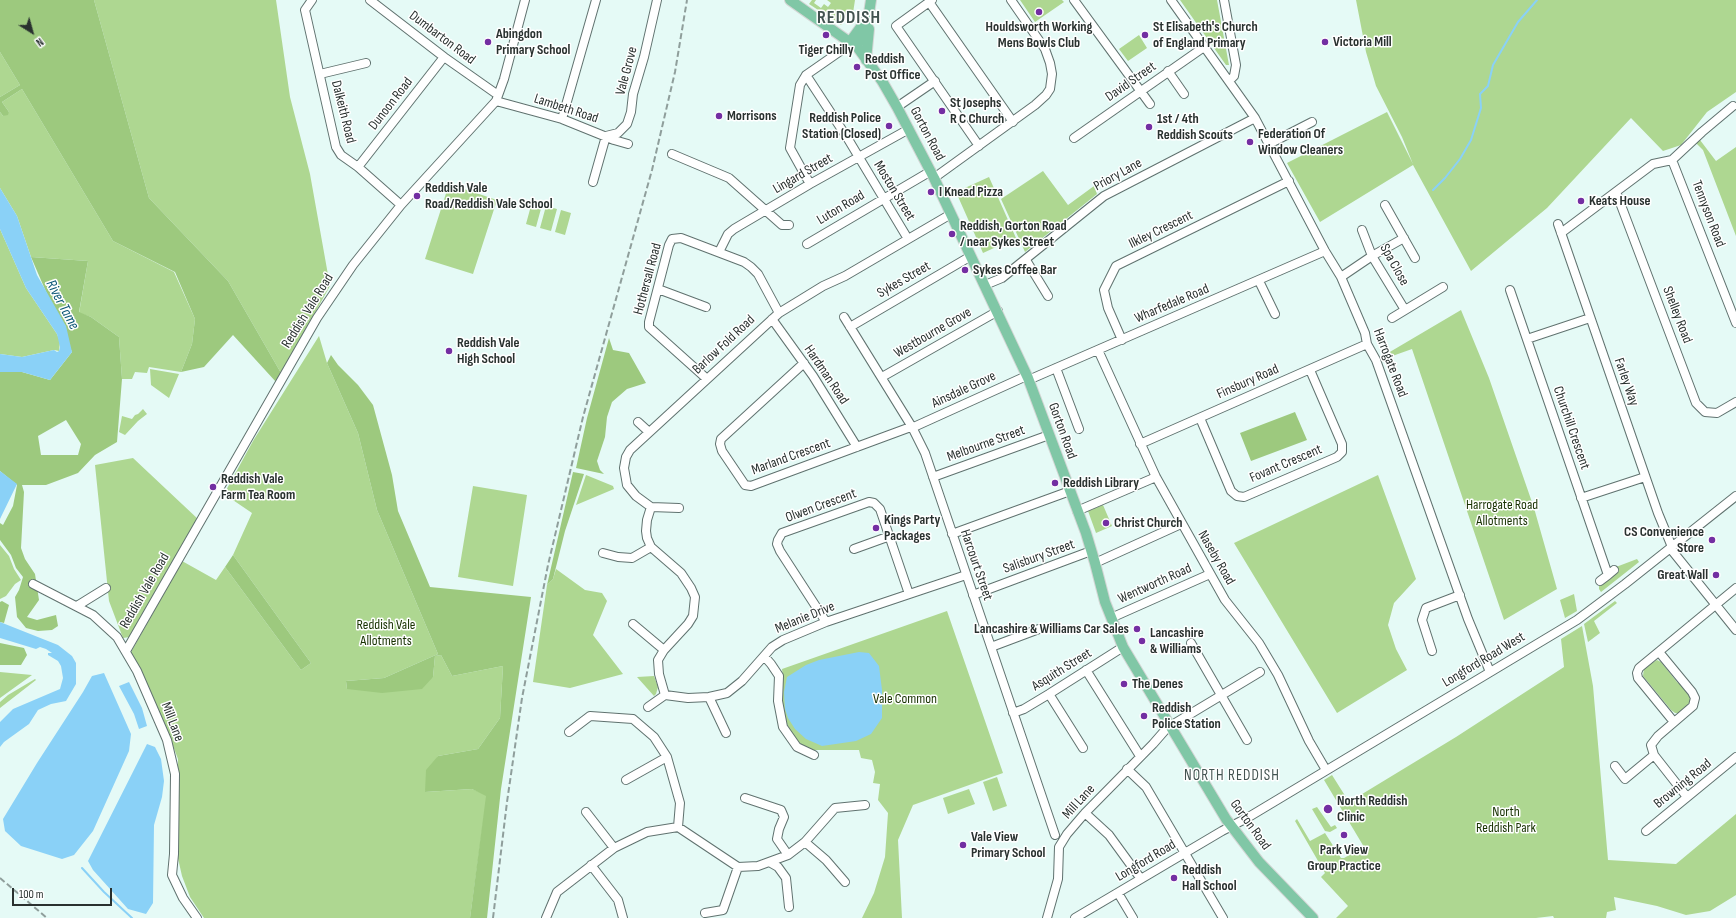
<!DOCTYPE html>
<style>
body{margin:0}
#map{position:relative;width:1736px;height:918px;overflow:hidden;background:#e5faf6;font-family:"Sofia Sans Condensed",sans-serif}
canvas{display:block}
.north{position:absolute;left:12px;top:12px;width:40px;height:40px;-webkit-text-stroke:3px #fff;paint-order:stroke;rotate:143deg;font-size:11px;font-weight:700;line-height:16px;text-align:center;color:#29312f}
.north::after{content:'';display:block;margin:auto;width:14px;height:18px;background:#29312f;clip-path:polygon(50% 0,100% 100%,50% 72%,0 100%)}
.scale{position:absolute;left:12px;top:888px;width:100px;height:18px;box-sizing:border-box;border:2px solid #29312f;border-top:0;padding-left:5px;font-size:12px;line-height:14px;white-space:nowrap;color:#29312f;-webkit-text-stroke:3px #fff;paint-order:stroke}
</style>
<div id="map">
<canvas width="1736" height="918"></canvas>
<div class="north">N</div>
<div class="scale">100 m</div>
</div>
<script>
const ctx = document.querySelector('canvas').getContext('2d');
ctx.lineJoin = 'round';
function fill(path, color) { ctx.fillStyle = color; ctx.fill(path, 'evenodd'); }
const shape = rows => new Path2D(rows.map(r => 'M' + r).join(''));
function strokePath(path, color, width, dash) { ctx.strokeStyle = color; ctx.lineWidth = width; ctx.lineCap = dash ? 'butt' : 'round'; ctx.setLineDash(dash || []); ctx.stroke(path); }
function label(font, color, halo, rows, align = 'center') {
  ctx.font = font + ' "Sofia Sans Condensed",sans-serif'; ctx.lineWidth = 3; ctx.setLineDash([]); ctx.textBaseline = 'middle'; ctx.strokeStyle = halo; ctx.fillStyle = color; for (const [text, x, y, turn = 0] of rows) {
    ctx.save(); ctx.translate(x, y); ctx.rotate((+turn || 0) * Math.PI / 180); ctx.textAlign = isNaN(turn) ? turn : align; if (halo) ctx.strokeText(text, 0, 0); ctx.fillText(text, 0, 0); ctx.restore();
  }
}
fill(shape([
 [94,0,276,0,290,97,310,174,330,286,281,373,228,281,149,198],
 [812,0,816,0,814,3,821,8,824,4,828,7,831,3,827,0,855,0,853,13,850,11,841,25,809,4],
 [1020,0,1062,0,1064,2,1035,22],
 [1180,0,1217,0,1229,65,1226,65],
 [1356,0,1736,0,1736,92,1707,112,1681,145,1663,151,1631,118,1547,208,1471,271,1413,165,1320,222,1287,163,1387,112,1413,164,1402,137,1376,86,1366,52],
 [1139,35,1147,48,1128,61,1119,49],
 [0,52,20,85,0,97],
 [22,89,113,241,174,272,195,319,192,344,181,372,149,367,147,373,135,372,132,379,122,379,119,337,91,317,79,313,88,261,31,257,17,216,0,188,0,112,3,116,9,112,2,102],
 [1700,140,1716,161,1736,147,1736,236,1703,150,1696,143],
 [1043,171,1068,205,1094,186,1097,194,1025,252,1001,199],
 [989,177,1016,238,983,253,956,192],
 [449,184,497,200,473,274,425,259],
 [532,202,542,205,536,227,526,224],
 [546,206,557,209,551,231,540,228],
 [561,210,571,213,565,235,555,232],
 [0,229,26,288,57,334,60,342,59,351,54,350,22,357,0,354],
 [1461,310,1489,378,1534,508,1557,589,1504,620,1412,349,1384,359,1383,356],
 [319,336,327,363,358,433,377,510,438,654,384,678,346,681,347,689,433,677,435,656,441,655,452,676,503,666,500,718,478,749,438,756,425,792,472,789,487,795,470,918,204,918,190,897,182,876,177,854,178,759,167,730,130,654,182,561,216,580,225,567,301,670,311,663,233,555,252,513,224,494,253,441],
 [150,369,179,374,169,398,151,385],
 [143,409,147,414,138,421,125,435,119,432,122,416,132,419,135,415,138,414],
 [133,458,199,520,130,637,123,638,109,601,95,465],
 [586,475,613,486,614,489,576,505],
 [1378,475,1416,579,1394,603,1388,625,1396,649,1407,670,1337,713,1234,543],
 [473,486,527,495,513,586,458,577],
 [1103,505,1112,526,1096,533,1088,511],
 [0,545,9,556,14,569,21,580,15,584,6,596,0,599],
 [1637,559,1639,562,1601,592,1599,589,1599,586,1619,571,1616,567],
 [556,569,585,590,602,593,607,601,593,635,623,674,570,688,533,682,547,585,553,579],
 [1574,594,1577,611,1565,618,1560,600],
 [1615,601,1617,603,1594,621,1600,633,1588,642,1584,624],
 [947,611,1003,773,913,805,898,840,902,918,862,918,874,893,885,857,888,813,878,800,880,784,873,783,875,772,872,760,861,758,859,750,814,750,803,746,794,738,786,722,782,705,783,677,782,669],
 [1582,626,1593,686,1608,860,1676,864,1736,814,1736,895,1710,911,1686,915,1657,906,1614,897,1616,910,1607,912,1606,918,1554,918,1553,916,1536,918,1336,918,1348,906,1321,877,1325,873,1295,821,1297,819,1310,841,1325,833,1341,858,1344,858,1364,847,1324,780,1332,775,1349,802,1456,737,1564,667,1561,639],
 [1657,660,1661,662,1677,682,1685,688,1692,699,1690,703,1679,713,1675,713,1671,710,1643,676,1644,668],
 [0,672,32,675,0,698],
 [654,676,658,687,656,694,654,696,637,677],
 [35,679,36,680,0,708,0,702,8,695],
 [997,777,1007,806,993,811,983,782],
 [969,789,975,804,948,814,943,798],
 [1317,807,1331,827,1335,825,1337,828,1330,832,1325,831,1312,809]
]), '#aed791');
fill(shape([
 [0,0,94,0,149,198,228,281,281,373,276,382,233,335,204,367,181,372,192,344,195,319,175,272,113,241,22,89,2,102,9,112,8,115,3,116,0,112,0,97,20,85,0,52],
 [31,257,88,261,79,312,91,317,119,337,122,379,117,442,95,455,78,473,46,485,22,485,24,492,21,548,25,559,35,574,39,600,27,617,37,620,56,615,58,626,52,630,38,631,26,628,17,617,15,597,19,590,23,577,16,568,11,555,0,540,0,523,3,525,13,506,17,485,0,471,0,371,22,372,50,380,72,352],
 [66,420,81,444,78,455,41,455,38,436],
 [609,338,613,350,629,353,646,383,627,389,612,402,607,417,605,437,597,461,600,470,604,474,576,468,587,418],
 [331,355,338,365,358,385,373,405,392,475,398,511,430,587,531,597,501,789,487,918,470,918,486,796,472,789,425,792,426,770,438,756,478,749,500,718,503,666,452,676,441,655,435,656,433,677,422,689,382,693,347,689,346,681,384,678,438,654,377,510,358,433,327,363],
 [1295,412,1307,440,1251,461,1240,433],
 [573,472,584,474,565,531,553,579,547,585],
 [233,555,311,663,301,670,225,567],
 [2,601,9,605,4,623,0,622,0,602],
 [0,643,24,648,27,655,21,665,0,665]
]), '#9dc97e');
fill(shape([
 [0,188,17,216,37,275,66,326,72,352,50,380,22,372,0,372,0,354,22,357,54,350,57,352,59,351,60,347,57,334,26,288,0,229],
 [0,471,17,484,0,519],
 [0,622,58,645,72,656,76,663,76,684,66,701,51,704,38,710,29,724,4,742,0,747,0,722,13,709,60,689,63,678,61,666,58,661,48,655,48,653,52,653,46,649,40,647,36,649,0,638],
 [859,652,869,653,879,666,882,690,882,718,871,734,856,741,822,746,806,739,795,729,788,718,785,709,784,692,787,677,806,665,819,660],
 [104,673,131,734,129,751,93,831,74,855,62,859,21,846,5,831,3,819,37,763,83,692,92,676],
 [129,682,142,708,147,726,139,729,134,714,119,686],
 [147,744,155,747,161,759,164,781,162,797,154,825,153,903,146,914,128,909,93,870,88,861]
]), '#8ad1f7');
strokePath(shape([
 [1433,190,1445,178,1460,159,1471,140,1481,108,1480,94,1488,86,1493,65,1518,22,1537,0],
 [82,868,104,892,132,918]
]), '#8ad1f7', 2);
const minor = shape([
 [312,0,305,10,336,147,341,155,358,167,401,205],
 [370,0,444,57,498,95],
 [932,0,896,26,979,146],
 [1074,0,1150,104],
 [1171,0,1255,118,1325,251,1341,277,1365,333,1367,344,1376,360,1468,619,1490,672],
 [1224,0,1236,65,1234,76,1229,81],
 [929,2,1013,122],
 [1168,71,1184,94],
 [320,74,366,63],
 [806,75,848,139,908,239],
 [496,101,562,119,614,140,628,144],
 [897,107,935,81],
 [562,119,596,0],
 [1074,138,1204,47],
 [1269,144,1312,122],
 [672,154,729,178,782,225,789,225],
 [1672,160,1736,323],
 [358,167,444,57],
 [934,178,1035,105,1046,95,1050,89,1052,74,1050,63,1045,49,1011,0],
 [593,182,606,136,618,133,627,124,631,112,633,94,644,57,657,0],
 [810,184,790,148,800,85,806,75,852,43],
 [1616,192,1696,403,1705,412,1717,413,1736,402],
 [1385,205,1415,258],
 [1558,224,1658,513,1672,547],
 [1362,230,1372,256,1405,310],
 [1561,233,1653,164,1672,160,1702,132,1733,106],
 [807,244,931,171],
 [719,252,728,234,734,229,810,184,909,129],
 [1026,260,1048,296],
 [1341,277,1372,256,1404,238],
 [1259,281,1275,314],
 [985,285,1002,278,1104,196,1255,118],
 [658,289,706,307],
 [1510,290,1608,575,1600,581],
 [844,317,912,427,925,453,1055,835],
 [1392,318,1443,287],
 [772,319,813,376,857,447],
 [850,327,971,256],
 [1527,339,1590,318],
 [1122,340,1108,308,1104,290,1116,266,1289,181],
 [1098,350,1156,477,1225,600,1259,643,1278,675,1309,741,1326,770],
 [804,363,721,439,720,444,722,451,745,485,751,486,908,428,916,426,1022,378,1033,378,1056,368,1325,251],
 [1056,368,1079,429],
 [882,377,998,311],
 [707,379,649,327,649,322,669,245,672,239,681,238,744,262,751,267,758,274,779,313],
 [1200,418,1231,491,1237,496,1244,497,1337,457,1342,452,1342,444,1310,370],
 [638,422,649,432],
 [1140,444,1367,344],
 [933,477,1049,435],
 [1581,498,1645,477],
 [651,507,647,520,646,531,647,538,651,547,681,573,691,588,695,597,693,616,688,624,664,650,658,660,659,674,665,695],
 [679,508,651,507,636,496,627,485,624,468,626,457,630,450,779,313,823,286,845,276,951,214],
 [1077,511,1156,477],
 [952,534,1070,491],
 [1670,548,1736,630],
 [854,549,890,536],
 [603,553,618,557,632,558,651,547],
 [1095,563,1181,524],
 [1608,575,1614,570],
 [33,584,93,615,117,637,137,671,167,740,175,774,174,854,172,875,183,898,197,918],
 [973,595,1091,551],
 [77,606,106,588],
 [1111,618,1210,574],
 [826,622,780,551,777,544,778,540,782,533,869,502,874,503,880,509,909,594],
 [633,624,664,650],
 [1191,643,1247,740],
 [991,647,1039,629],
 [126,651,317,318,353,265,401,205,496,101,504,79,525,0],
 [1432,651,1422,620,1426,608,1460,595],
 [1659,652,1692,692,1695,698,1693,706,1658,736,1651,745,1654,755,1687,797],
 [764,656,771,664,779,676,778,701,783,727,797,747,814,755],
 [1086,670,1140,756],
 [1049,694,1083,748],
 [709,697,726,733],
 [648,707,665,695,688,698,709,697,727,693,742,681,772,647,783,640,826,622,966,575],
 [1013,713,1024,709,1049,694,1123,647],
 [1674,722,1638,678,1637,673,1639,668,1736,588],
 [569,732,590,716,633,719,654,737,667,757,680,803,678,827],
 [1615,766,1625,779,1654,755],
 [1127,769,1146,787,1223,918],
 [626,780,667,757],
 [745,798,781,810,784,817,779,829,777,839,788,855],
 [586,812,614,848],
 [1085,813,1109,835,1141,879],
 [1646,831,1736,757],
 [805,842,826,860,845,882],
 [771,863,778,867,786,878,789,907],
 [591,865,618,900,623,918],
 [1118,893,1133,918],
 [705,913,723,910,738,867],
 [546,918,557,892,614,848,647,832,678,827,738,867,758,866,788,855,805,842,835,808,865,805],
 [1047,918,1058,879,1059,847,1067,834,1085,813,1153,744,1167,728,1260,672],
 [1075,918,1222,831,1247,818,1577,620,1625,584,1736,496]
]);
const major = shape([
 [790,0,858,48,882,81,897,107,934,178,1028,378,1086,533,1095,563,1105,602,1123,647,1226,819,1259,862,1313,918],
 [850,42,866,20],
 [855,46,866,33,871,0],
 [866,60,869,29]
]);
strokePath(minor, '#60726f', 10);
strokePath(major, '#d4d6d5', 12);
strokePath(minor, '#fff', 8);
strokePath(major, '#80c7a6', 10);
strokePath(shape([
 [0,878,47,918],
 [493,918,507,802,522,698,548,565,583,417,652,170,675,72,687,0]
]), '#8f9e9b', 2, [6, 3]);
for (const [x, y, r, color] of [
 [1039,12,4,"#732ea2"],
 [826,35,4,"#732ea2"],
 [1145,35,4,"#732ea2"],
 [488,42,4,"#732ea2"],
 [1325,42,4,"#732ea2"],
 [857,67,4,"#732ea2"],
 [942,111,4,"#732ea2"],
 [719,116,4,"#732ea2"],
 [889,126,4,"#732ea2"],
 [1149,127,4,"#732ea2"],
 [1250,142,4,"#732ea2"],
 [931,192,4,"#732ea2"],
 [417,196,4,"#732ea2"],
 [1581,201,4,"#732ea2"],
 [952,234,4,"#732ea2"],
 [965,270,4,"#732ea2"],
 [449,351,4,"#732ea2"],
 [1055,483,4,"#732ea2"],
 [213,487,4,"#732ea2"],
 [1106,523,4,"#732ea2"],
 [876,528,4,"#732ea2"],
 [1712,540,4,"#732ea2"],
 [1716,575,4,"#732ea2"],
 [1137,629,4,"#732ea2"],
 [1142,641,4,"#732ea2"],
 [1124,684,4,"#732ea2"],
 [1144,716,4,"#732ea2"],
 [1328,809,5,"#732ea2"],
 [1344,835,4,"#732ea2"],
 [963,845,4,"#732ea2"],
 [1174,878,4,"#732ea2"]
]) { const dot = new Path2D(); dot.arc(x, y, r, 0, 2 * Math.PI); ctx.fillStyle = color; ctx.fill(dot); strokePath(dot, '#fff', 1.5); }
label('bold 14px', '#29312f', '#fff', [
 ["Houldsworth Working",1039,27,"center"],
 ["Mens Bowls Club",1039,43,"center"],
 ["St Elisabeth's Church",1153,27],
 ["of England Primary",1153,43],
 ["Abingdon",496,34],
 ["Primary School",496,50],
 ["Victoria Mill",1333,42],
 ["Tiger Chilly",826,50,"center"],
 ["Reddish",865,59],
 ["Post Office",865,75],
 ["St Josephs",950,103],
 ["R C Church",950,119],
 ["Morrisons",727,116],
 ["Reddish Police",881,118,"right"],
 ["Station (Closed)",881,134,"right"],
 ["1st / 4th",1157,119],
 ["Reddish Scouts",1157,135],
 ["Federation Of",1258,134],
 ["Window Cleaners",1258,150],
 ["Reddish Vale",425,188],
 ["Road/Reddish Vale School",425,204],
 ["I Knead Pizza",939,192],
 ["Keats House",1589,201],
 ["Reddish, Gorton Road",960,226],
 ["/ near Sykes Street",960,242],
 ["Sykes Coffee Bar",973,270],
 ["Reddish Vale",457,343],
 ["High School",457,359],
 ["Reddish Vale",221,479],
 ["Farm Tea Room",221,495],
 ["Reddish Library",1063,483],
 ["Kings Party",884,520],
 ["Packages",884,536],
 ["Christ Church",1114,523],
 ["CS Convenience",1704,532,"right"],
 ["Store",1704,548,"right"],
 ["Great Wall",1708,575,"right"],
 ["Lancashire & Williams Car Sales",1129,629,"right"],
 ["Lancashire",1150,633],
 ["& Williams",1150,649],
 ["The Denes",1132,684],
 ["Reddish",1152,708],
 ["Police Station",1152,724],
 ["North Reddish",1337,801],
 ["Clinic",1337,817],
 ["Vale View",971,837],
 ["Primary School",971,853],
 ["Park View",1344,850,"center"],
 ["Group Practice",1344,866,"center"],
 ["Reddish",1182,870],
 ["Hall School",1182,886]
], 'left');
label('14px', '#29312f', '#fff', [
 ["Dumbarton Road",442,38,37],
 ["Vale Grove",627,71,-75],
 ["David Street",1131,82,-35],
 ["Dunoon Road",391,104,-52],
 ["Lambeth Road",566,109,18],
 ["Dalkeith Road",343,112,76],
 ["Gorton Road",927,134,62],
 ["Lingard Street",803,174,-30],
 ["Priory Lane",1118,175,-29],
 ["Moston Street",894,191,59],
 ["Luton Road",841,208,-31],
 ["Tennyson Road",1708,214,69],
 ["Ilkley Crescent",1161,230,-26],
 ["Spa Close",1394,265,61],
 ["Hothersall Road",648,279,-75],
 ["Sykes Street",904,280,-30],
 ["Wharfedale Road",1172,304,-23],
 ["Reddish Vale Road",308,311,-58],
 ["Shelley Road",1677,315,69],
 ["Westbourne Grove",933,333,-30],
 ["Barlow Fold Road",724,345,-43],
 ["Harrogate Road",1390,363,69],
 ["Hardman Road",826,375,56],
 ["Finsbury Road",1248,382,-24],
 ["Farley Way",1626,382,71],
 ["Ainsdale Grove",964,390,-25],
 ["Churchill Crescent",1571,428,71],
 ["Gorton Road",1062,431,70],
 ["Melbourne Street",986,444,-20],
 ["Marland Crescent",791,457,-20],
 ["Fovant Crescent",1286,464,-23],
 ["Olwen Crescent",821,506,-20],
 ["Salisbury Street",1039,557,-20],
 ["Naseby Road",1216,558,60],
 ["Harcourt Street",976,565,71],
 ["Wentworth Road",1155,584,-24],
 ["Reddish Vale Road",145,591,-60],
 ["Melanie Drive",805,618,-22],
 ["Longford Road West",1484,660,-31],
 ["Asquith Street",1062,670,-32],
 ["Mill Lane",172,722,69],
 ["Browning Road",1683,784,-39],
 ["Mill Lane",1079,802,-48],
 ["Gorton Road",1250,825,54],
 ["Longford Road",1146,861,-31]
]);
label('14px', '#173100', '#fff', [
 ["Harrogate Road",1502,505],
 ["Allotments",1502,521],
 ["Reddish Vale",386,625],
 ["Allotments",386,641],
 ["Vale Common",905,699],
 ["North",1506,812],
 ["Reddish Park",1506,828]
]);
label('italic 15px', '#0d5877', '#fff', [
 ["River Tame",62,305,62]
]);
ctx.letterSpacing = '1px';
label('15px', '#425350', '#fff', [
 ["NORTH REDDISH",1232,776]
]);
ctx.letterSpacing = '0px';
ctx.letterSpacing = '1px';
label('bold 18px', '#425350', '#fff', [
 ["REDDISH",849,18]
]);
ctx.letterSpacing = '0px';
</script>
